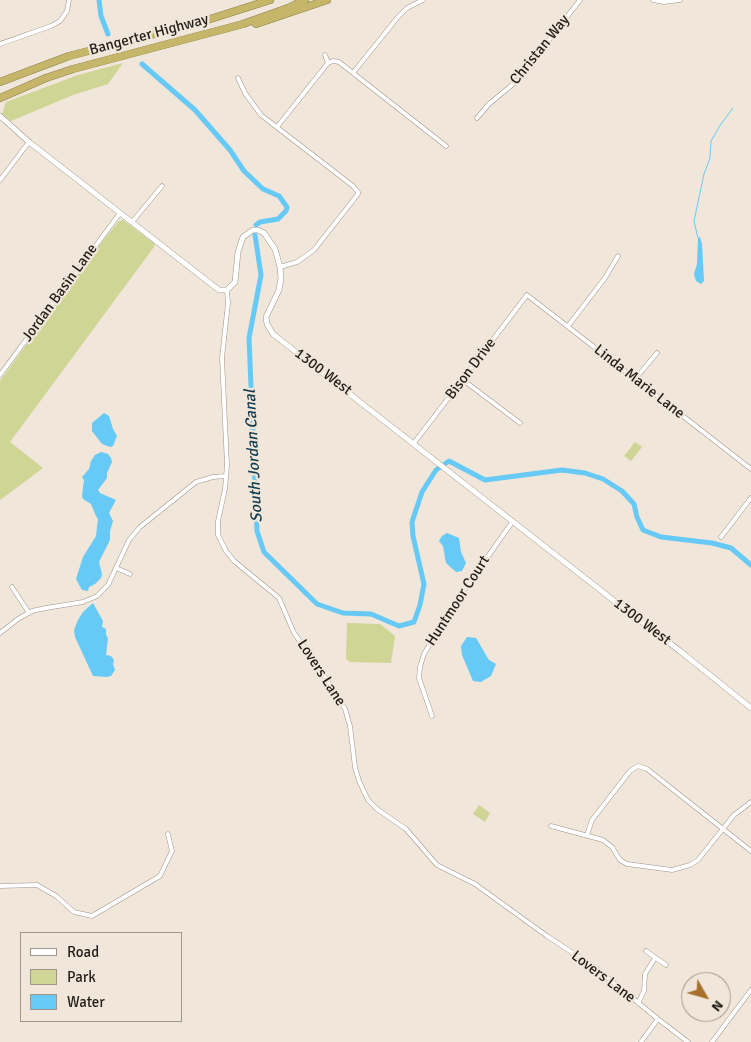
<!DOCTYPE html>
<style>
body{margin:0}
#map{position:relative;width:751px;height:1042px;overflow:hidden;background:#f0e6d9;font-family:Signika,sans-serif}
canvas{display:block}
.legend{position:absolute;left:20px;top:932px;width:162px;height:90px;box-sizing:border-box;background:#f0e6d9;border:1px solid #9d968c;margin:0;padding:6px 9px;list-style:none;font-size:15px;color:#211e19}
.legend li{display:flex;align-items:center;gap:10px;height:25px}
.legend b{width:25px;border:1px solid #9d968c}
.north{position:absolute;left:681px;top:972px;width:50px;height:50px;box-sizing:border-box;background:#f0e6d9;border:1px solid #9d968c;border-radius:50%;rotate:128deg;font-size:14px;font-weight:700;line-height:20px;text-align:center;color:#211e19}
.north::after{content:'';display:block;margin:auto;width:18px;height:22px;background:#a7712c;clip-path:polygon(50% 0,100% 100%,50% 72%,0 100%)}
</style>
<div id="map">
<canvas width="751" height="1042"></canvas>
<ul class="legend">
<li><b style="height:6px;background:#fff"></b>Road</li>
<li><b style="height:14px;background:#cfd595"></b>Park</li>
<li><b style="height:14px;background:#67c9f6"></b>Water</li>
</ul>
<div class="north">N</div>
</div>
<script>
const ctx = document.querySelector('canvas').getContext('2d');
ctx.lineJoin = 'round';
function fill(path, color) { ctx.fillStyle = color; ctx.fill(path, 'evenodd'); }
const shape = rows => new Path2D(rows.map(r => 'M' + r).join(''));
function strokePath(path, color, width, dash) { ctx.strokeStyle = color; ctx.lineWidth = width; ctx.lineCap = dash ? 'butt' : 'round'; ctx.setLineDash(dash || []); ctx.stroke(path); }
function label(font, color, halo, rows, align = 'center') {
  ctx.font = font + ' Signika,sans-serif'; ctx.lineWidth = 4.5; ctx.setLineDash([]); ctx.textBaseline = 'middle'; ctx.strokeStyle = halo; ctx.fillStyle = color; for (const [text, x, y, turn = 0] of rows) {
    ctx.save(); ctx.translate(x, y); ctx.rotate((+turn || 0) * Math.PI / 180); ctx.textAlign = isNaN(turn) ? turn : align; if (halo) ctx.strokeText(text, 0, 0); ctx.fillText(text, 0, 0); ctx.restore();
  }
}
fill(shape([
 [123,63,108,84,73,95,11,121,2,114,6,102,78,75],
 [123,220,155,244,154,247,10,442,43,468,0,500,0,381,92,254,119,221],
 [635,442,642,447,631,461,624,456],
 [347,623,380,624,395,636,391,663,350,662,346,659],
 [479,805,490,813,485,822,473,814]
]), '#cfd595');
fill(shape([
 [700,237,702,244,704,281,701,284,696,281,694,274,697,264,698,238],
 [104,413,109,416,113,429,117,436,113,446,110,447,102,444,92,431,92,423],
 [101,452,108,454,111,458,112,462,107,473,107,478,98,490,100,493,116,500,109,513,113,521,110,531,110,540,99,562,102,574,101,578,95,584,89,587,88,591,82,590,76,579,83,557,96,536,98,519,96,516,91,504,83,499,82,496,84,480,82,477,89,469,91,461,95,455],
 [447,533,459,538,461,552,466,563,462,571,456,572,446,563,443,546,439,541,442,536],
 [93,603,103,621,102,627,106,629,106,635,108,638,106,655,111,656,114,660,113,664,115,670,111,676,107,677,93,676,75,637,74,630,78,620,83,612],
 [467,637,476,638,489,660,496,664,491,676,481,682,473,681,462,655,461,646]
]), '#67c9f6');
strokePath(shape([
 [698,238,694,221,704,174,710,158,711,141,721,124,733,108]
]), '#67c9f6', 1);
strokePath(shape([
 [99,0,101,16,108,34],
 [142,64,195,110,230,150,244,171,263,189,279,196,287,207,286,211,278,219,260,222,256,225],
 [255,235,261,275,249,338,257,531,264,552,317,604,343,613,371,614,399,626,414,622,420,605,424,584,413,536,412,522,422,492,436,470,449,461,485,480,562,470,585,473,603,479,622,491,634,504,637,517,643,530,661,537,712,543,731,548,751,565]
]), '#67c9f6', 5);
const minor = shape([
 [653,0,664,2,680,0],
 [0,44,51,26,60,21,67,11,69,0],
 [325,55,328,63],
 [328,63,333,61,339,62,446,146],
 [353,73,398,17,407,8,423,0],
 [238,78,245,93,261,115,353,186,358,192,358,194,314,250,297,262,280,267],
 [477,118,489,104,518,80,580,0],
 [277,127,328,63],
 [0,180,29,142],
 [132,222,162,186],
 [227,290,228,303,222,358,227,465,225,489,218,521,218,535,226,551,234,561,279,598,294,633,322,672,345,709,350,726,355,767,359,781,368,800,377,809,406,829,437,865,475,884,547,936,596,968,658,1019,688,1042],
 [568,326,605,278,618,256],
 [0,375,120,213],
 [635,379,657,353],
 [463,380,520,423],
 [414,443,527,295,751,469],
 [721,537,751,498],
 [116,568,130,574],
 [12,587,29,613],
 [0,633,18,619,32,611,46,608,83,602,97,596,108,585,129,540,140,527,196,482,213,477,226,476],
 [432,716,419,678,420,667,424,654,452,607,513,521],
 [551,826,603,840,612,847,620,860,627,864,672,870,690,865,698,860,734,815,751,802],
 [587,835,592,820,630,771,638,766,647,769,751,851],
 [0,886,37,885,56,896,74,912,92,916,160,876,172,851,168,834],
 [646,951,666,965],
 [638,1003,644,991,645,974,655,958],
 [641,1042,658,1019],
 [712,1042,751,990]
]);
const tertiary = shape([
 [0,116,29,142,219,290,227,290,235,282,238,252,243,237,253,230,258,230,264,233,275,249,280,267,281,278,279,290,266,317,267,324,273,334,622,607,680,651,751,708]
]);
const motorway = shape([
 [256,24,327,0],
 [0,82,69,56,201,22,270,0],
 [0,98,46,78,73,69,243,24,288,8,305,0]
]);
strokePath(minor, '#9e9488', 5);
strokePath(tertiary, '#9e9488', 6);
strokePath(motorway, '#8c814e', 8);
strokePath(minor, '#fff', 4);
strokePath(tertiary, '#fff', 5);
strokePath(motorway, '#c5b66a', 7);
label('15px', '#211e19', '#f0e6d9', [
 ["Bangerter Highway",149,35,-15],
 ["Christan Way",540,50,-51],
 ["Jordan Basin Lane",60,293,-54],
 ["Bison Drive",471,369,-53],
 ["1300 West",323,372,37],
 ["Linda Marie Lane",639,382,38],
 ["Huntmoor Court",458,601,-57],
 ["1300 West",642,622,37],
 ["Lovers Lane",321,673,57],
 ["Lovers Lane",603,977,37]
]);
label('italic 16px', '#123d50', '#f0e6d9', [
 ["South Jordan Canal",254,456,-93]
]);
</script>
